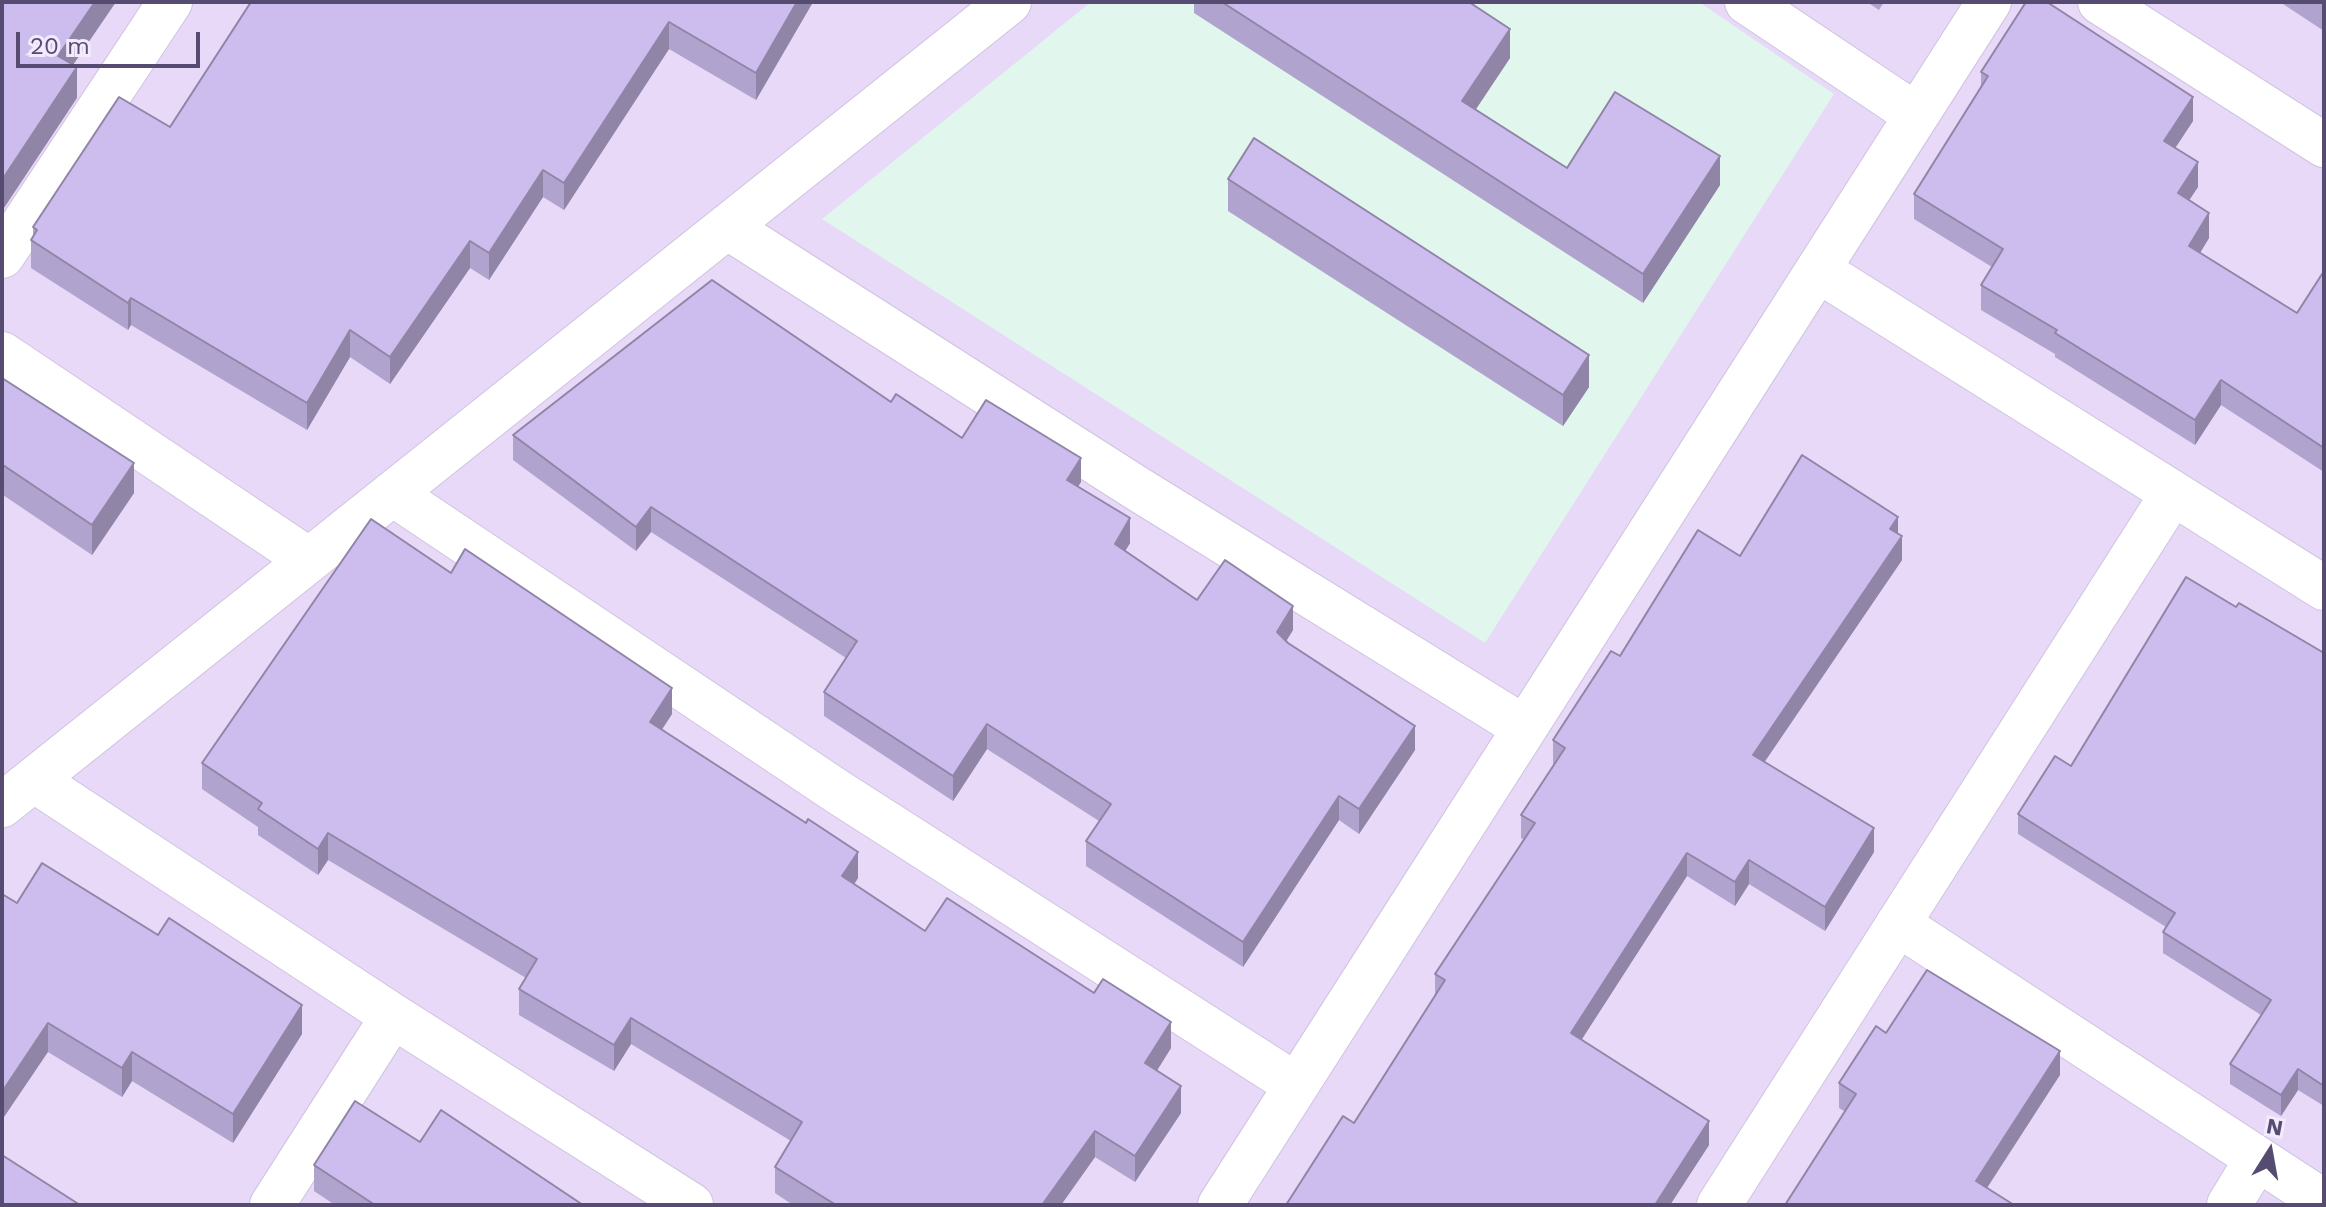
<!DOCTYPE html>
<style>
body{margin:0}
#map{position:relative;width:2326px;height:1207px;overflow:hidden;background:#f0e4fb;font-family:"Work Sans",sans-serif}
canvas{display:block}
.frame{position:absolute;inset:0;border:4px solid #564b71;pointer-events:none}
.north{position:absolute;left:2230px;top:1111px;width:80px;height:80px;-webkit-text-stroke:6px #f4eafe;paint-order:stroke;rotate:11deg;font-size:22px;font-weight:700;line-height:32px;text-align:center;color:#564b71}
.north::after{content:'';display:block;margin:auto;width:28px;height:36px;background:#564b71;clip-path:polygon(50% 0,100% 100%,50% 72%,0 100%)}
.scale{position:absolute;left:16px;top:32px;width:184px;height:36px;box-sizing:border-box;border:4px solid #564b71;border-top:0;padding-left:10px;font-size:24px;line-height:28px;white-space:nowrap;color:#564b71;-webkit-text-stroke:6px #f4eafe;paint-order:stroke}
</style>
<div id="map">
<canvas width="2326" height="1207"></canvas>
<div class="frame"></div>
<div class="north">N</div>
<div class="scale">20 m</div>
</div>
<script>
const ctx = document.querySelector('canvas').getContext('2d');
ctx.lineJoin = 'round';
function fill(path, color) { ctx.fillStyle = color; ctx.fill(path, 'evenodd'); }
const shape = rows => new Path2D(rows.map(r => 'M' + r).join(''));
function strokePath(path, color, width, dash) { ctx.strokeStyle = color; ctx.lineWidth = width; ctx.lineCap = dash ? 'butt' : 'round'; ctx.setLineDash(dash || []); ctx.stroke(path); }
fill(shape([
 [2,2,2324,2,2324,1205,2,1205]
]), '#e7d9f7');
fill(shape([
 [1091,2,1699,2,1834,94,1485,643,822,219]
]), '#e1f7ed');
const minor = shape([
 [1747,2,1916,115],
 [2100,2,2324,145],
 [727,227,1138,489,1525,728],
 [2,256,170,2],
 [1818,270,2324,588],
 [2,354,309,560],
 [393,494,838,792,1296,1085],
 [34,780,393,1016,691,1205],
 [2,805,1009,2],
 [1898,924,2324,1202],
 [272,1205,393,1016],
 [1220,1205,1989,2],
 [1719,1205,2173,493],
 [2229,1205,2257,1159]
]);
strokePath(minor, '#cfc3e1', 46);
strokePath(minor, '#fff', 44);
fill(shape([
 [250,2,813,2,756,100,669,49,564,210,543,197,489,280,470,268,390,384,350,357,307,430,131,325,128,330,31,268,31,240,33,237,33,227,170,127],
 [1194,2,1469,2,1510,58,1476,109,1567,168,1720,185,1643,303,1194,13],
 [1867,2,1884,2,1879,10],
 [2283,2,2324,2,2324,31,2283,4],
 [1981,72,2193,121,2175,148,2198,187,2189,200,2209,238,2200,253,2297,313,2324,271,2324,472,2221,405,2195,445,2055,357,2055,354,1981,310,1981,285,1992,267,1914,219,1914,194,1981,86],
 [1228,179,1589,387,1563,426,1228,211],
 [2,378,134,493,92,555,3,495],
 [891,402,962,438,1081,482,1078,486,1130,543,1125,551,1197,600,1293,630,1286,641,1415,750,1359,834,1339,820,1243,967,1086,866,1086,841,1099,821,987,749,953,801,824,716,824,692,846,658,651,532,636,551,513,460,513,435],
 [1898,534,1902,560,1764,762,1874,852,1825,931,1749,884,1735,906,1687,876,1582,1039,1709,1145,1670,1205,1286,1205,1354,1123,1435,996,1435,974,1524,840,1521,838,1521,815,1554,764,1553,764,1553,740,1620,656,1740,556],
 [451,573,672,714,662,729,858,878,854,884,925,931,1171,1048,1156,1071,1181,1113,1135,1182,1095,1157,1061,1205,793,1205,775,1193,775,1167,791,1141,631,1044,614,1071,519,1015,519,989,526,978,328,860,318,875,258,835,258,827,202,789,202,763],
 [2236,607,2324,653,2324,1106,2298,1090,2281,1116,2230,1084,2230,1064,2261,1015,2163,953,2163,932,2166,927,2018,834,2018,814,2071,766],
 [17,903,302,1034,233,1143,132,1081,122,1097,48,1052],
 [1886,1033,2060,1075,1844,1111,1839,1108,1839,1083],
 [420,1142,583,1205,335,1205,314,1191,314,1165]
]), '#b0a3cd');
fill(shape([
 [95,2,116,2,58,87,58,56],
 [797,2,813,2,756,100,756,73],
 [669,22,669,49,564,210,564,183],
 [1510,29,1510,58,1462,130,1462,101],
 [77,67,77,98,2,211,2,180],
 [2193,97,2193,121,2164,165,2164,141],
 [1720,156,1720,185,1643,303,1643,274],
 [2198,162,2198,187,2178,217,2178,193],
 [543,170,543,197,489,280,489,253],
 [2209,213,2209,238,2189,271,2189,246],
 [470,241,470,268,390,384,390,357],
 [131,298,131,325,128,330,128,303],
 [350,330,350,357,307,430,307,403],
 [1589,355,1589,387,1563,426,1563,395],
 [2221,380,2221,405,2195,445,2195,420],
 [1081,458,1081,482,1067,504,1067,480],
 [134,463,134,493,92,555,92,525],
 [3,465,3,495,2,496,2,466],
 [651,507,651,532,636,551,636,527],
 [1898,517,1898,540,1902,536,1902,560,1753,779,1753,755],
 [1130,518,1130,543,1115,568,1115,544],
 [1293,606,1293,630,1277,656,1277,632],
 [672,688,672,714,650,748,650,722],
 [987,724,987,749,953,801,953,776],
 [1415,726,1415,750,1359,834,1359,809],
 [1339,796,1339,820,1243,967,1243,942],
 [1874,828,1874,852,1825,931,1825,907],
 [328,833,328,860,318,875,318,849],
 [858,852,858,878,842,903,842,876],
 [1687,853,1687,876,1571,1056,1571,1033],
 [1749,860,1749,884,1735,906,1735,882],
 [302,1005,302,1034,233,1143,233,1114],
 [631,1018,631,1044,614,1071,614,1045],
 [1171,1022,1171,1048,1145,1090,1145,1063],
 [48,1023,48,1052,2,1120,2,1092],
 [2060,1051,2060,1075,1976,1205,1976,1181],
 [132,1052,132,1081,122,1097,122,1068],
 [2298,1069,2298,1090,2281,1116,2281,1095],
 [1181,1086,1181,1113,1135,1182,1135,1156],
 [1709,1121,1709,1145,1670,1205,1655,1205],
 [1095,1131,1095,1157,1061,1205,1042,1205]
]), '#9084a7');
const building = shape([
 [2,2,95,2,58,56,77,67,2,180,2,2],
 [251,2,797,2,756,73,669,22,564,183,543,170,489,253,470,241,390,357,350,330,307,403,131,298,128,303,31,240,37,230,33,227,119,97,170,127,251,2],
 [1222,2,1469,2,1510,29,1462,101,1567,168,1615,92,1720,156,1643,274,1222,2],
 [2026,2,2047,2,2193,97,2164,141,2198,162,2178,193,2209,213,2189,246,2297,313,2324,271,2324,448,2221,380,2195,420,2055,333,2057,330,1981,285,2003,249,1914,194,1988,76,1981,72,2026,2],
 [1254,138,1589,355,1563,395,1228,179,1254,138],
 [712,280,891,402,896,394,962,438,986,400,1076,455,1081,458,1067,480,1130,518,1115,544,1197,600,1225,560,1293,606,1277,632,1288,643,1415,726,1359,809,1339,796,1243,942,1086,841,1111,804,987,724,953,776,824,692,857,641,651,507,636,527,513,435,712,280],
 [2,378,134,463,92,525,3,465,2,466,2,378],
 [1802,455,1898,517,1890,529,1902,536,1753,755,1874,828,1825,907,1749,860,1735,882,1687,853,1571,1033,1709,1121,1655,1205,1286,1205,1343,1116,1354,1123,1445,980,1435,974,1535,823,1521,815,1565,748,1553,740,1611,651,1620,656,1698,530,1740,556,1802,455],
 [371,519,451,573,465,549,672,688,650,722,806,823,808,819,858,852,842,876,925,931,947,898,1094,993,1103,979,1171,1022,1145,1063,1181,1086,1135,1156,1095,1131,1042,1205,836,1205,775,1167,802,1122,631,1018,614,1045,519,989,537,959,328,833,318,849,258,809,262,803,202,763,371,519],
 [2186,577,2236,607,2239,603,2324,653,2324,1086,2298,1069,2281,1095,2230,1064,2271,1000,2163,932,2175,913,2018,814,2055,756,2071,766,2186,577],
 [42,863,158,935,169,918,302,1005,233,1114,132,1052,122,1068,48,1023,2,1092,2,894,17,903,42,863],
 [1927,970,2060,1051,1976,1181,2014,1205,1785,1205,1856,1094,1839,1083,1876,1026,1886,1033,1927,970],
 [355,1101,420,1142,441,1110,583,1205,375,1205,314,1165,355,1101],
 [2,1155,80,1205,2,1205,2,1155]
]);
fill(building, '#cdbdee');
strokePath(building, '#9084a7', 2);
</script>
